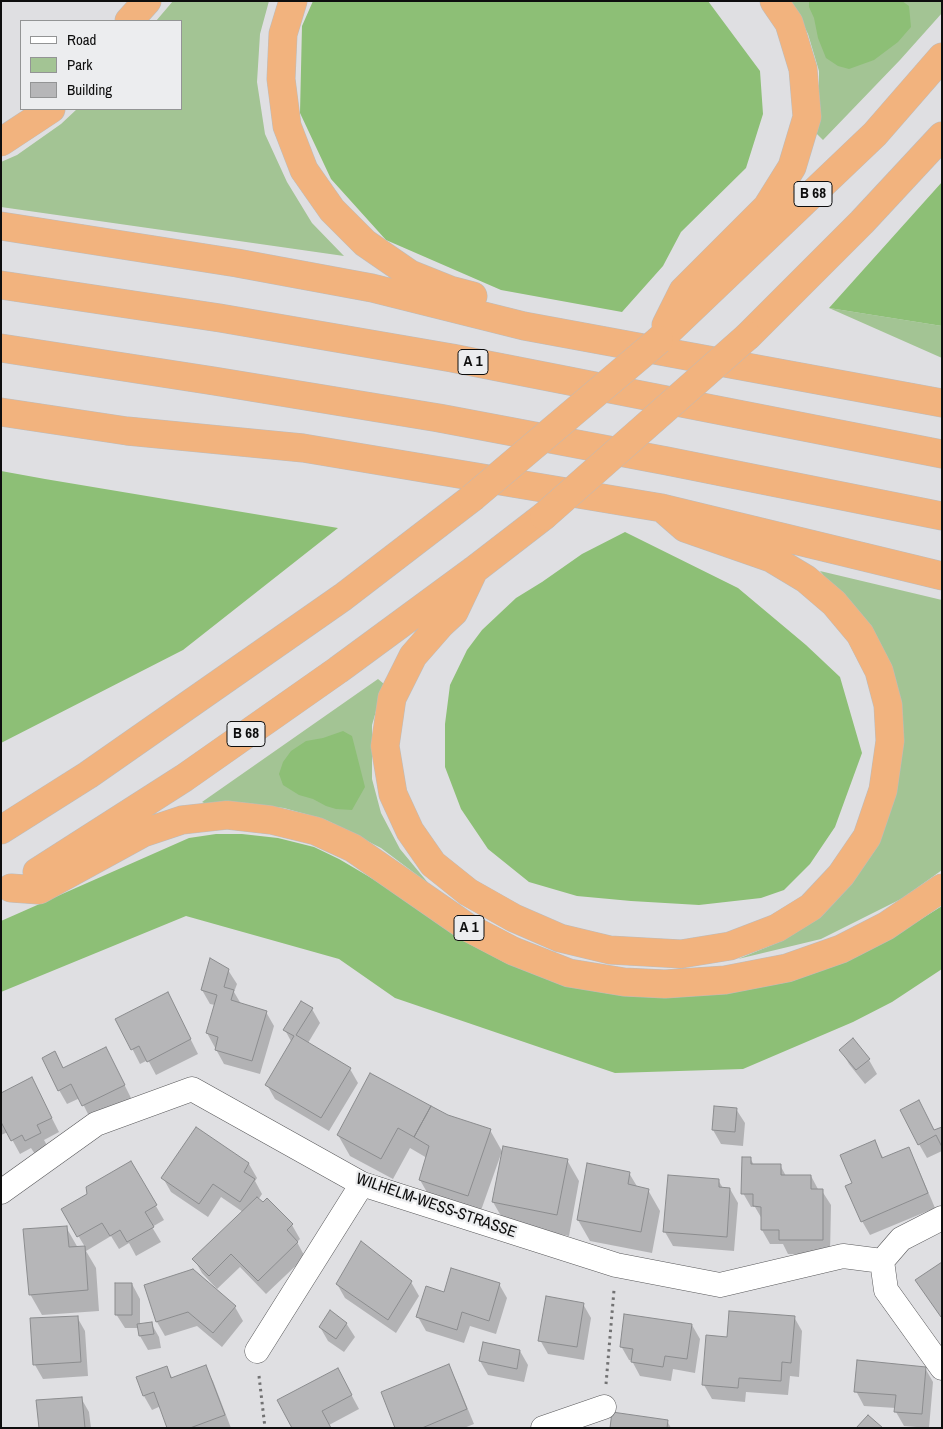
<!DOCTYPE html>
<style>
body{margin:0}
#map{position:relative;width:943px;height:1429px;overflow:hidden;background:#dfdfe2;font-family:"Archivo Narrow",sans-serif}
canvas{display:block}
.frame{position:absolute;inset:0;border:2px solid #0e0e0e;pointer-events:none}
.legend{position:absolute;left:20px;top:20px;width:162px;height:90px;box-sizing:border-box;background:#ecedef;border:1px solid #939495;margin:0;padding:6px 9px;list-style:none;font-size:15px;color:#0e0e0e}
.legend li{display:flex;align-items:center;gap:10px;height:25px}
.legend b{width:25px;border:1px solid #939495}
</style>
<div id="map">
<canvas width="943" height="1429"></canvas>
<div class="frame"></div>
<ul class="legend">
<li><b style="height:6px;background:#fff"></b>Road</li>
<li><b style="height:14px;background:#a3c494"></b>Park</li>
<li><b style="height:14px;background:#b6b6b8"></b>Building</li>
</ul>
</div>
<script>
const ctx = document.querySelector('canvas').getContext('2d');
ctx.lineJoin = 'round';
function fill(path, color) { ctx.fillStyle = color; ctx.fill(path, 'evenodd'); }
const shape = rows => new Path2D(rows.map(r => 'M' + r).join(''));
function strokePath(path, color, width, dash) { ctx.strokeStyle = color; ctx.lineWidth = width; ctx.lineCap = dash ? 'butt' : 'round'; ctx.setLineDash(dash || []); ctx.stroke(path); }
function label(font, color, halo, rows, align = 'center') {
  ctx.font = font + ' "Archivo Narrow",sans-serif'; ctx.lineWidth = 4.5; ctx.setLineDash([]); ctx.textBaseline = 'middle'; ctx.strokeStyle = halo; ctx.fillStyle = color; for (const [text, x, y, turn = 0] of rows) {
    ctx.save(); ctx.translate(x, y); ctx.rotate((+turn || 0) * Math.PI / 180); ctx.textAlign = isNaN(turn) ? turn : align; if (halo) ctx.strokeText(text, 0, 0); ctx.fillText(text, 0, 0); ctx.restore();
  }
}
fill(shape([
 [173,1,269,1,260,34,257,82,265,134,287,182,312,223,344,256,1,207,1,162,17,155,61,124,77,109,181,109,181,21,156,21],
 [791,1,942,1,942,13,900,60,823,140,816,133,819,112,819,71,808,34],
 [829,308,942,326,942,358],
 [820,571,942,600,942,870,903,898,821,939,738,959,784,940,835,902,891,806,874,637],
 [378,679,384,684,372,725,372,779,381,813,400,849,429,884,381,848,326,820,284,808,238,803,210,806,202,802]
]), '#a3c494');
fill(shape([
 [313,1,708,1,760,71,763,114,746,168,681,232,663,266,622,312,501,290,386,240,331,179,300,113,302,26],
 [809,1,902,1,909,6,911,27,898,42,874,60,849,69,838,66,826,58,818,38,814,18,809,7],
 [942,182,942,326,829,308],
 [1,471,45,479,338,528,183,650,1,743],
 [625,532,738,588,806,645,840,677,862,753,835,827,810,864,784,890,761,898,699,905,631,901,577,896,529,882,488,849,461,809,445,767,445,724,450,685,467,650,482,630,516,598,542,582,582,554],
 [343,731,352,736,365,787,352,810,336,809,326,806,313,799,299,795,283,785,279,774,283,762,291,751,306,741,323,738],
 [216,834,242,834,278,838,314,847,339,859,378,882,465,941,510,964,618,993,894,936,942,906,942,969,892,1002,853,1022,743,1069,615,1073,395,998,339,959,186,916,1,992,1,921,189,838]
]), '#8dbf76');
fill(shape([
 [228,970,237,984,234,992,241,1004,266,1012,274,1026,260,1074,224,1064,207,1033,215,1005,210,1004,202,990],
 [168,994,198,1054,156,1075,148,1060,140,1064,117,1019],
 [312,1009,320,1023,308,1043,350,1069,358,1083,329,1131,275,1099,267,1085,292,1043,285,1030],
 [853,1040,869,1060,877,1074,865,1084,849,1064,841,1050],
 [54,1053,64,1069,113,1062,132,1100,91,1120,80,1098,67,1104,59,1090,43,1058],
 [39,1093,59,1132,44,1140,48,1147,35,1154,31,1148,20,1154,8,1132,1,1135,1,1094],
 [736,1109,745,1123,743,1146,721,1144,713,1130],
 [448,1116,490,1130,503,1153,567,1160,579,1181,569,1236,505,1223,493,1202,503,1155,501,1154,479,1216,432,1201,420,1180,427,1158,410,1148,393,1179,350,1156,338,1135],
 [942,1128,942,1151,927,1158,919,1144],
 [196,1129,249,1164,257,1178,255,1181,262,1194,258,1200,292,1225,300,1239,297,1242,305,1257,266,1294,240,1267,217,1289,202,1273,194,1259,243,1212,221,1197,208,1217,171,1192,163,1178],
 [874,1142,884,1159,908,1149,916,1163,935,1208,870,1235,862,1221],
 [750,1158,754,1165,780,1165,786,1176,811,1176,819,1191,822,1191,831,1205,830,1254,788,1254,783,1244,770,1244,762,1230,762,1219,755,1207,751,1207,743,1193],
 [131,1163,164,1220,152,1227,161,1242,136,1256,129,1243,119,1249,111,1236,86,1251,96,1268,99,1311,42,1315,30,1294,66,1227,78,1248,85,1247,63,1210,89,1195],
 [629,1173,638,1188,648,1190,660,1211,652,1253,590,1241,578,1220],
 [718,1180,723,1188,730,1189,738,1203,734,1251,673,1246,665,1232],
 [362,1243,411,1282,419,1296,396,1333,345,1298,337,1284],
 [193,1271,235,1307,243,1321,222,1347,197,1326,165,1336,157,1322],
 [132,1284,140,1299,140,1325,151,1323,159,1337,161,1348,148,1350,140,1336,139,1328,125,1328,116,1314],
 [499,1284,507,1298,496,1334,470,1326,464,1343,426,1331,418,1317,445,1293],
 [583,1304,591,1318,584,1360,548,1354,540,1340],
 [77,1317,85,1331,88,1376,43,1379,35,1365],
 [794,1317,802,1331,799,1377,790,1376,788,1395,746,1392,745,1402,712,1399,704,1385,728,1338],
 [346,1323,355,1337,344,1352,328,1341,320,1327],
 [692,1325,700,1339,695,1373,673,1369,671,1381,640,1376,632,1361,629,1360,621,1346],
 [520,1351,528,1365,524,1382,488,1375,480,1361],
 [448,1366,456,1380,474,1424,464,1428,396,1428],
 [166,1367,173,1379,205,1367,213,1381,231,1428,169,1428,161,1406,152,1410,144,1396],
 [925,1368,933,1382,929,1428,904,1426,896,1412,896,1408,864,1406,856,1391],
 [345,1383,359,1409,329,1425,293,1428],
 [81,1398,89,1412,91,1428,40,1428],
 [667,1421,671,1428,611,1428]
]), '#0003');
const building = shape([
 [210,958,229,969,224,987,234,990,231,1000,267,1011,252,1061,215,1050,218,1037,206,1033,217,995,201,990,210,958],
 [168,992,191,1039,147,1062,139,1046,131,1050,115,1019,168,992],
 [301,1001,313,1008,296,1035,351,1068,321,1118,265,1085,294,1036,283,1030,301,1001],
 [853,1038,870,1059,856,1070,839,1050,853,1038],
 [106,1047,125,1085,82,1106,71,1084,58,1091,42,1058,55,1051,63,1068,106,1047],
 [370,1073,431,1106,414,1137,398,1128,381,1159,337,1135,370,1073],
 [32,1077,52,1118,37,1125,41,1133,25,1141,22,1135,11,1141,1,1122,1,1093,32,1077],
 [919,1100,934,1130,942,1127,942,1147,936,1135,918,1145,900,1110,919,1100],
 [431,1106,448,1115,491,1129,468,1196,419,1180,429,1146,414,1137,431,1106],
 [714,1106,737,1108,735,1132,712,1130,714,1106],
 [196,1127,249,1163,244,1172,255,1179,240,1202,213,1184,199,1204,161,1178,196,1127],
 [875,1140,882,1158,909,1147,928,1193,861,1222,845,1186,852,1183,840,1155,875,1140],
 [503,1146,568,1159,557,1215,492,1202,503,1146],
 [742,1157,751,1157,751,1164,781,1164,781,1175,811,1175,811,1189,823,1189,823,1240,779,1240,779,1230,761,1230,761,1207,753,1206,753,1194,741,1194,742,1157],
 [131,1161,157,1205,145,1212,154,1227,127,1242,120,1230,110,1236,102,1223,77,1237,61,1209,87,1194,86,1187,131,1161],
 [587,1163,630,1172,628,1184,649,1189,641,1232,577,1220,587,1163],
 [668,1175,719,1179,719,1187,730,1188,727,1237,663,1232,668,1175],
 [257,1197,263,1202,267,1198,293,1224,287,1230,298,1242,258,1281,231,1254,209,1276,192,1259,257,1197],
 [67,1226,69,1247,85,1246,88,1290,29,1295,23,1229,67,1226],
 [361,1241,412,1281,388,1320,336,1284,361,1241],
 [942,1262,942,1317,941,1317,915,1280,942,1262],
 [451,1268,500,1283,489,1321,462,1312,457,1330,416,1317,426,1286,444,1292,451,1268],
 [193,1269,236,1306,213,1333,188,1312,156,1322,144,1285,193,1269],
 [115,1283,132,1283,132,1315,115,1315,115,1283],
 [546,1296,584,1303,577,1347,538,1341,546,1296],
 [330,1310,347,1323,336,1339,319,1327,330,1310],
 [729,1311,795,1316,791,1363,782,1362,781,1381,739,1378,738,1388,702,1385,706,1335,727,1337,729,1311],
 [624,1314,692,1324,687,1359,665,1356,663,1367,631,1362,633,1349,620,1347,624,1314],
 [78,1316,81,1362,33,1365,30,1318,78,1316],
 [152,1322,154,1334,139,1336,137,1324,152,1322],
 [483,1342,520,1350,517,1369,479,1361,483,1342],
 [857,1360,926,1367,922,1414,894,1412,896,1395,854,1392,857,1360],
 [449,1364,467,1409,422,1428,395,1428,381,1392,449,1364],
 [206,1365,225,1415,190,1428,167,1428,154,1392,143,1396,136,1377,167,1366,171,1378,206,1365],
 [338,1368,352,1395,322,1411,331,1428,292,1428,277,1400,338,1368],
 [82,1397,85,1428,39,1428,36,1400,82,1397],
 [612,1412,668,1420,667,1428,610,1428,612,1412],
 [868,1415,883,1428,856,1428,868,1415]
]);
fill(building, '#b6b6b8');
strokePath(building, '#8b8c8e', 1);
const street = shape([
 [1,1192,96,1124,192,1089,362,1184,616,1265,720,1285,843,1256,882,1261],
 [942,1218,901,1239,882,1261,886,1290,942,1368],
 [257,1351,362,1184],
 [543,1428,604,1407]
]);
const highway = shape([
 [293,1,283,34,281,79,287,126,304,170,332,210,365,243,410,274,450,290,473,296],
 [129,21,147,1],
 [1,142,51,109],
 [1,226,237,263,372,288,524,326,942,403],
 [1,285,220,318,452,358,942,454],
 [666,325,683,291,767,207,792,167,807,117,803,69,789,23,774,1],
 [748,336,862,222,942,136],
 [659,340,875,134,942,57],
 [1,348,214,381,439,418,667,461,942,516],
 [1,412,127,431,303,448,662,508,942,576],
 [474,570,454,612,441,624,413,656,392,698,385,746,393,794,410,831,433,864,468,892,514,918,560,938,610,950,681,954,730,946,777,928,811,907,841,875,867,837,883,790,890,741,888,705,879,671,860,634,834,603,806,579,771,558,685,528,662,508],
 [1,830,88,775,343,597,472,498],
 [37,872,184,778,338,670,474,570,544,516],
 [11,888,39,890,143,833,182,820,227,815,271,820,316,831,353,848,467,927,513,951,569,973,624,982,665,984,725,980,787,968,841,949,886,926,942,888]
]);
strokePath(street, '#59595b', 25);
strokePath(highway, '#bcbcbc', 29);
strokePath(shape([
 [259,1376,265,1428],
 [606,1384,614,1290]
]), '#717172', 3, [2.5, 4]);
strokePath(street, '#fff', 24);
strokePath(highway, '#f2b37e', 28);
const highwayBridge = shape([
 [472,498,659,340],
 [544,516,748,336]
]);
strokePath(highwayBridge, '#bcbcbc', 29, []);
strokePath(highwayBridge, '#f2b37e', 28);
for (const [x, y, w] of [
 [813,194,38],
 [473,362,30],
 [246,734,38],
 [469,928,30]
]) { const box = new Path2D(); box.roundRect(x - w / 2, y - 12.5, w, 25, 4); ctx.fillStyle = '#ecedef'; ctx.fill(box); strokePath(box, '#0e0e0e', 1); }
label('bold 15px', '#0e0e0e', null, [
 ["B 68",813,194],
 ["A 1",473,362],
 ["B 68",246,734],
 ["A 1",469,928]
]);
label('16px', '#0e0e0e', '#ecedef', [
 ["WILHELM-WESS-STRASSE",436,1206,19]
]);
</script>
